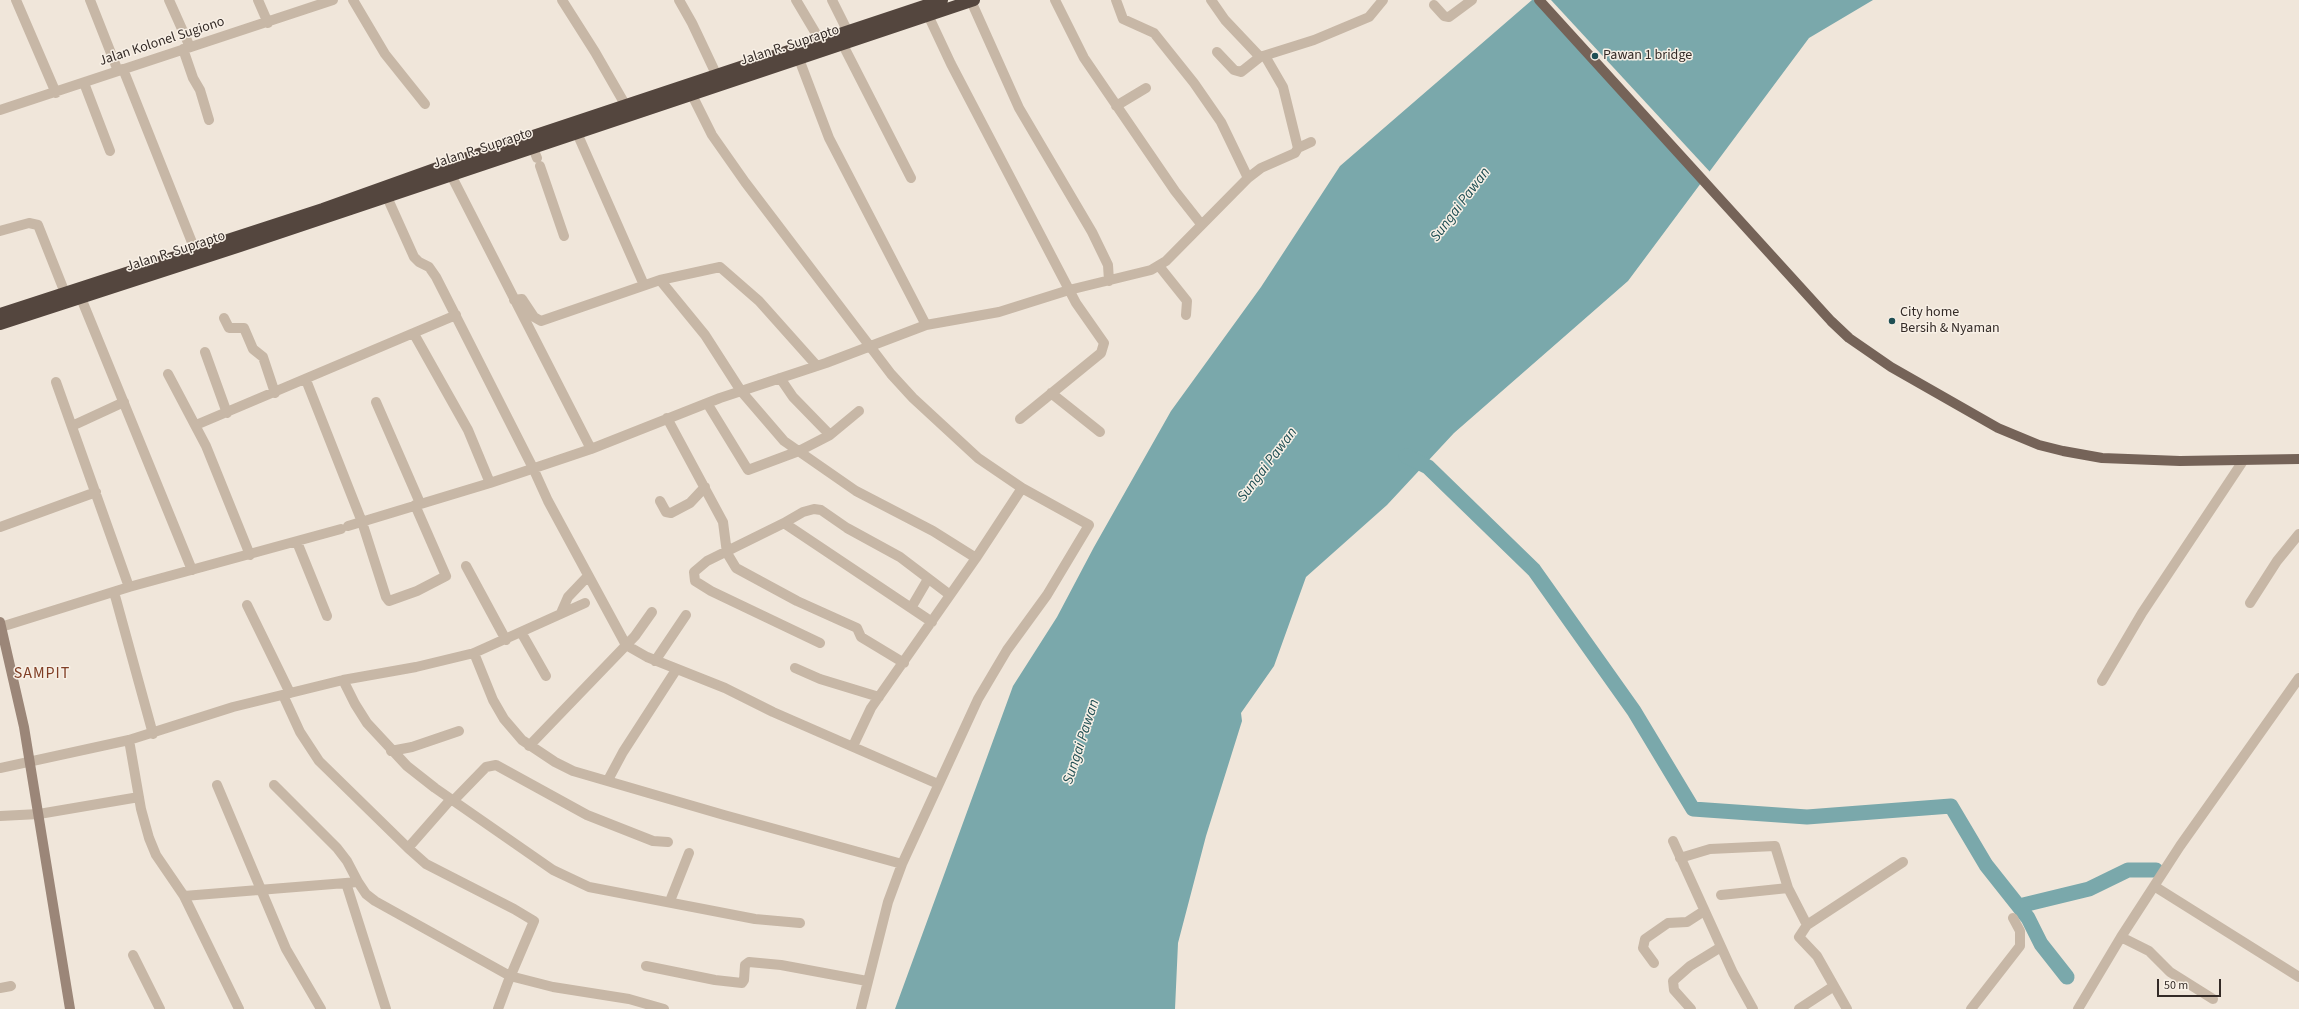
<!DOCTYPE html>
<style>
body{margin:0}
#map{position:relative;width:2299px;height:1009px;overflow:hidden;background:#f0e6da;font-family:"Source Sans 3",sans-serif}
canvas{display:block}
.scale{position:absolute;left:2157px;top:979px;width:64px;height:18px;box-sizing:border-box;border:2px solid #342b27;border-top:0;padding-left:5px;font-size:12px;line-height:14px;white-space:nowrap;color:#342b27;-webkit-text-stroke:3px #f8f0e6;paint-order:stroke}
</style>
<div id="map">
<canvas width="2299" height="1009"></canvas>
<div class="scale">50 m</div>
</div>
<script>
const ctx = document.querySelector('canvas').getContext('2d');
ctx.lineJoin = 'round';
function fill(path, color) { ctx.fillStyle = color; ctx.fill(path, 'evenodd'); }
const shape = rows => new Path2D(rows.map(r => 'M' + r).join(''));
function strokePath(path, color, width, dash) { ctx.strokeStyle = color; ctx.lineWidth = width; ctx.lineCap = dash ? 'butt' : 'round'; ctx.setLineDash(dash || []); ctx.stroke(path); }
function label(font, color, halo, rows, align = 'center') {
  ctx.font = font + ' "Source Sans 3",sans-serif'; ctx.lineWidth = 3; ctx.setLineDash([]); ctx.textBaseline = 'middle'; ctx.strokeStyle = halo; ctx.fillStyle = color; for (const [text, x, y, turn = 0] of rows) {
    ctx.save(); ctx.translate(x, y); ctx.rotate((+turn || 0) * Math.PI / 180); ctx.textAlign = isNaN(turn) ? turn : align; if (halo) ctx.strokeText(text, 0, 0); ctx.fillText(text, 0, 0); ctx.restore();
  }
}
fill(shape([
 [1532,0,1873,0,1809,38,1628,281,1454,433,1387,505,1306,577,1274,666,1241,713,1242,721,1206,836,1178,943,1175,1009,895,1009,1013,686,1057,617,1094,547,1171,411,1261,287,1340,166]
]), '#7aa8ab');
fill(shape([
 [1534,0,1551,0,1711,173,1703,184]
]), '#f0e6da');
strokePath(shape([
 [1406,456,1428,467,1534,570,1634,711,1693,809,1807,817,1951,806,1986,865,2028,918,2041,944,2067,977],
 [2019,906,2089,889,2128,870,2156,870]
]), '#7aa8ab', 15);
strokePath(shape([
 [16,0,56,93],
 [90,0,118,71],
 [169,0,190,47],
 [258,0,268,23],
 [353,0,385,54,425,104],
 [562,0,595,52,626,106],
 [679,0,692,23,717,76],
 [796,0,821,42],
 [832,0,848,32],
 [1055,0,1084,58,1175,191,1201,224],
 [1116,0,1123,19,1154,33,1194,83,1221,122,1248,178],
 [1211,0,1225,20,1260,57],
 [971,1,1019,108,1092,232,1108,265,1109,281],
 [1434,5,1444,16,1449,17,1472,0],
 [928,15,951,64,1076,303,1104,343,1101,353,1020,419],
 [843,45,911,178],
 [183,49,193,78,200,90,209,120],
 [1217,52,1234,70,1241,72,1260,57,1314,40,1369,17,1383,0],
 [1265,56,1283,87,1298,148],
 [799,59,829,138,926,325],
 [123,69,195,250],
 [84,83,110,151],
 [692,95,712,135,745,182,891,374,913,398,978,458,1022,488,1089,525,1047,595,1007,650,978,699,902,864,888,902,861,1009],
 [1116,106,1146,88],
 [0,110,333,0],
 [577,133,644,285],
 [533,148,537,158],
 [540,166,564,236],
 [451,175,591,449],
 [387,197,414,257,419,262,429,267,436,277,533,468,548,501,626,645,647,657,725,688,773,712,938,784],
 [0,231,29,223,38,225,65,293],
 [1159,266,1187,301,1186,315],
 [660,280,720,267,759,301,817,366],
 [81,298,192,570],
 [514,300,522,299,534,317,541,321,660,280,705,335,741,391,784,441,856,491,933,531,976,558],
 [224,318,229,328,244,328,253,349,263,357,275,393],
 [414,334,468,430,490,483],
 [205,352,227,413],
 [168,374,206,446,250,555],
 [780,378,793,397,830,435],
 [306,380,362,522,386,597,389,601,417,591,446,576,415,505],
 [56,382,129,587],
 [1051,393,1100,432],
 [376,402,420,503],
 [707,403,748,470,799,451,830,435,859,411],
 [667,418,723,522,727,553,736,568,797,601,857,628,861,637,904,663],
 [196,425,456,315],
 [72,426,124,402],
 [660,501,666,512,671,513,690,503,705,487],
 [784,523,803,512,814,509,821,510,847,528,900,557,950,595],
 [348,526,490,483,591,449,720,398,826,363,926,325,999,312,1069,290,1151,270,1166,261,1248,178,1261,168,1295,153,1298,148,1311,142],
 [0,527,96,492],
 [297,542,327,616],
 [466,566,506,640],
 [114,592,153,734],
 [2250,603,2277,561,2299,534],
 [247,605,290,693],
 [911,608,928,579],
 [561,613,568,597,588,576],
 [1,627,129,587,341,529],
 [521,632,546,676],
 [820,643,711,591,695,581,694,572,707,561,784,523,932,622],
 [474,653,493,700,504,719,522,740,555,762,573,771,724,815,902,864],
 [655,661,686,615],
 [795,668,820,679,879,697],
 [343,680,355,704,367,723,407,766,435,788,553,870,589,887,755,919,800,923],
 [2102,681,2142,613,2243,461],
 [283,695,300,732,319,761,408,848],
 [129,740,141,809,149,838,156,855,184,896,239,1009],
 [529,746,635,636,652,612],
 [853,746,871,708,976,558,1022,488],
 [391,751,412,747,459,731],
 [0,768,129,740,233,707,343,680,416,667,474,653,585,603],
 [608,780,623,752,676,670],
 [217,785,286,949,321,1009],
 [451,799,408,848,426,864,514,909,534,921,508,982,498,1009],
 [453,801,486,767,496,765,587,815,653,841,668,842],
 [0,816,39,814,139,797],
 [1673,841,1733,973,1753,1009],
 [1680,858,1710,849,1775,846,1788,888,1807,925,1799,937,1817,956,1847,1009],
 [358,882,366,894,375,901,510,976,553,987,629,999,664,1009],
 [346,883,386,1009],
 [2154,886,2299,977],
 [1721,895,1788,888],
 [184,896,358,882,347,861,337,848,274,785],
 [670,901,689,853],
 [1807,925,1903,862],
 [2121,937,2149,951,2170,972,2213,999],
 [133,955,160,1009],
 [1654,963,1643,948,1645,939,1668,923,1687,922,1704,911],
 [646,966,715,980,742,983,744,980,745,965,749,962,781,965,867,981],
 [0,988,11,986],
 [1691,1009,1674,990,1673,981,1690,966,1721,947],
 [1799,1009,1834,986],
 [1971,1009,2020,946,2020,931,2013,918],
 [2078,1009,2121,937,2180,846,2299,678]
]), '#c7b7a6', 10);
strokePath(shape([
 [0,622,24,727,70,1009]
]), '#9b8678', 10);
strokePath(shape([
 [1539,0,1831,321,1849,338,1891,367,1998,428,2039,445,2063,451,2102,458,2180,461,2299,459]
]), '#756358', 10);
strokePath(shape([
 [0,314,323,209,446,165,942,0],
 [0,324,240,246,974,0]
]), '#54463e', 12);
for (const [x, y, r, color] of [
 [1595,56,4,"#1f4e53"],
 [1892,321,4,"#1f4e53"]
]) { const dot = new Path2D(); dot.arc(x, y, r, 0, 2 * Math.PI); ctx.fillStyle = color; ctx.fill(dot); strokePath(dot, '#f8f0e6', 1.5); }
label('14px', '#342b27', '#f8f0e6', [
 ["Jalan Kolonel Sugiono",162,42,-18],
 ["Jalan R. Suprapto",790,46,-18],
 ["Jalan R. Suprapto",483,149,-18],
 ["Jalan R. Suprapto",176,252,-18]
]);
label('14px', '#342b27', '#f8f0e6', [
 ["Pawan 1 bridge",1603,56],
 ["City home",1900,313],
 ["Bersih & Nyaman",1900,329]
], 'left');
label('italic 15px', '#1f4e53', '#f8f0e6', [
 ["Sungai Pawan",1461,205,-53],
 ["Sungai Pawan",1268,465,-53],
 ["Sungai Pawan",1082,742,-72]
]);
ctx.letterSpacing = '1px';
label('16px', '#7f3d24', '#f8f0e6', [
 ["SAMPIT",42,674]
]);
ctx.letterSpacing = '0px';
</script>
